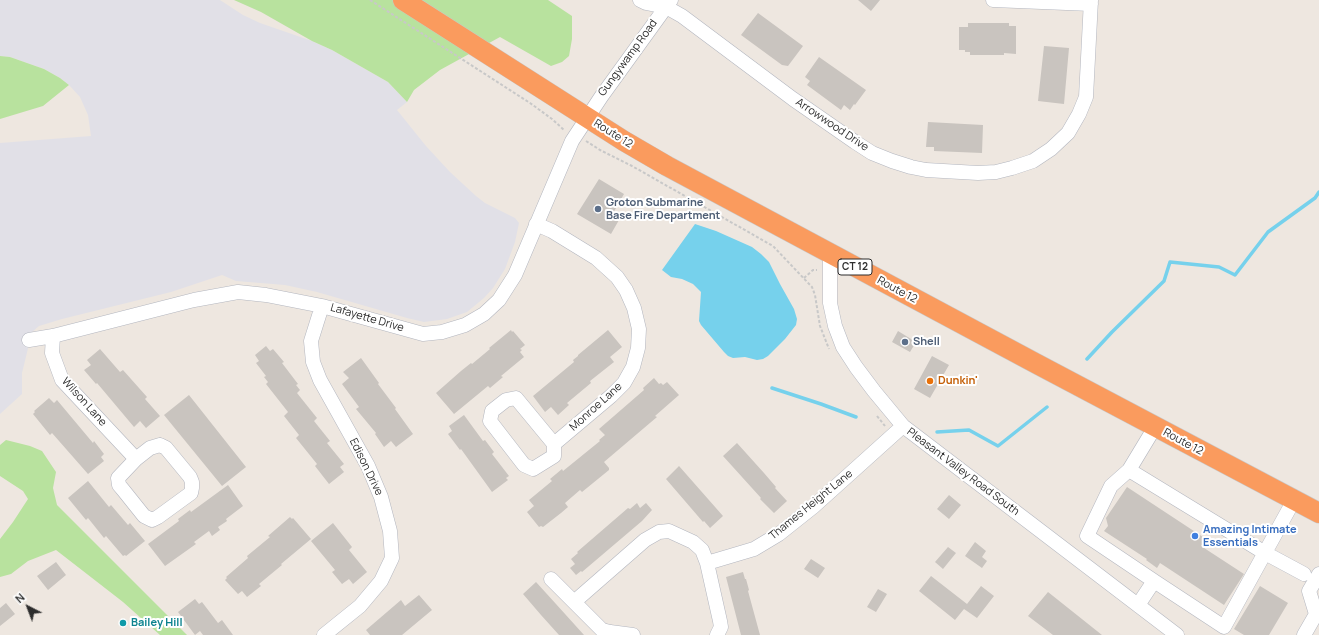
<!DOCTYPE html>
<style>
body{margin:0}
#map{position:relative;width:1319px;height:635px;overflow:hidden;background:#eee7e0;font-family:Manrope,sans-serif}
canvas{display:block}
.north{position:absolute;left:8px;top:587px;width:40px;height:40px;-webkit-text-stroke:3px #fff;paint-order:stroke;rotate:318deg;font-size:11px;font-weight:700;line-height:16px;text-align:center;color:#2d2d2d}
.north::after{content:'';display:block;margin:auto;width:14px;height:18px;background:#2d2d2d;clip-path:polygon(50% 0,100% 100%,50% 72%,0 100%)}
</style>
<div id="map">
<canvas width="1319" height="635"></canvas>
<div class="north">N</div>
</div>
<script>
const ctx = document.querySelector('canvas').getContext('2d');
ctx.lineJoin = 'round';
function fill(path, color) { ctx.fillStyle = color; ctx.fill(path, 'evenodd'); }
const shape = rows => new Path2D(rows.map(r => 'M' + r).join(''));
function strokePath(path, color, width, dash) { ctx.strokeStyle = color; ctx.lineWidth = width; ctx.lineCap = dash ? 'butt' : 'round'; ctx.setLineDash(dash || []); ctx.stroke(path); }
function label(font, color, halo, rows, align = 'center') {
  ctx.font = font + ' Manrope,sans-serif'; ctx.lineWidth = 4; ctx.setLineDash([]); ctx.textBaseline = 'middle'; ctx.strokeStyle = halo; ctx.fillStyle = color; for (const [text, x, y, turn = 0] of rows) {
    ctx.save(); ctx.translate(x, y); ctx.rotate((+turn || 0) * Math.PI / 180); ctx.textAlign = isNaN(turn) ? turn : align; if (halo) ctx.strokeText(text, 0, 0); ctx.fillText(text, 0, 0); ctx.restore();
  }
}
fill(shape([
 [0,0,220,0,243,15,260,23,312,41,332,50,388,82,407,102,397,110,426,146,450,172,476,196,485,203,515,218,519,223,515,242,505,269,493,288,484,298,467,312,447,319,424,322,407,318,317,292,285,285,236,281,222,275,171,292,62,319,39,326,32,332,22,373,22,394,0,414,0,143,91,136,88,115,80,97,69,85,60,78,44,69,10,57,0,56]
]), '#e1e0e7');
fill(shape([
 [234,0,548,0,572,16,572,39,569,56,562,62,551,66,500,37,440,70,414,90,407,102,388,82,332,50,312,41,261,12],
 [0,56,10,57,44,69,60,78,69,85,43,106,0,119],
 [6,440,30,446,42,451,56,472,53,488,57,505,187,635,160,635,123,602,56,550,28,561,11,574,0,577,0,539,13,522,28,499,23,491,0,476,0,445]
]), '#b8e29e');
fill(shape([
 [695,224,716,231,752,247,761,254,769,262,780,284,794,309,797,319,796,325,785,339,768,356,763,359,757,360,745,357,733,358,728,356,724,352,701,325,699,321,701,292,693,284,682,279,671,277,662,270]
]), '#76d1ec');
strokePath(shape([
 [1087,359,1112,332,1164,281,1170,262,1219,267,1235,275,1268,232,1315,198,1319,192],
 [772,388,821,404,856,417],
 [937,432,969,430,998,446,1047,407]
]), '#76d1ec', 3.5);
fill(shape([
 [858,0,880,0,871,11],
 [758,13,803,46,788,66,782,65,741,35],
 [968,23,1009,23,1009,26,1016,26,1016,54,1004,53,1004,55,970,55,970,52,965,52,965,50,959,50,959,27,968,27],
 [1044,46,1069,48,1064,104,1038,101],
 [819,57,866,90,855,105,854,104,850,110,844,105,841,110,807,85,810,81,805,77],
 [928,122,983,125,982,153,934,151,934,147,926,147],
 [599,179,624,194,612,215,619,220,611,234,577,214],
 [511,330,512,332,513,331,525,345,520,349,522,350,520,352,524,357,501,376,503,377,490,388,488,386,454,414,436,393,461,371,471,363,472,364,490,349,489,348],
 [608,330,622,347,610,357,614,362,590,381,591,383,567,403,569,405,558,415,551,407,545,412,533,396,574,362,573,360,578,356,578,355],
 [898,331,916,342,910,352,892,342],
 [266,346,270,351,273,349,284,362,282,363,298,384,296,385,300,390,297,393,317,418,314,421,330,441,327,443,344,464,340,467,344,472,329,484,315,466,317,464,296,438,299,435,284,416,288,412,266,384,268,382,264,377,266,376,256,363,259,361,255,355],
 [100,349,120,372,123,370,147,397,145,399,160,416,146,428,140,421,134,427,97,383,96,384,84,370,91,365,87,360],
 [932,356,949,365,930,398,914,389],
 [361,358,379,383,378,384,396,408,395,409,413,434,396,447,391,441,384,447,375,434,376,433,356,409,359,407,342,384,349,378,343,372],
 [654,378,659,384,661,383,663,385,667,382,679,395,655,416,657,417,604,462,609,468,609,470,582,492,580,490,565,503,568,507,561,513,543,527,541,526,539,527,527,512,534,506,529,500,552,481,550,479,562,469,563,471,600,441,599,440,605,435,599,429,644,390,643,388],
 [189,395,246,467,222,486,164,415],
 [49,398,54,403,57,400,93,443,94,441,104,454,101,457,104,461,88,474,52,433,50,435,33,414,35,412,34,411],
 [464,415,483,441,485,440,494,452,492,454,509,476,506,478,508,480,492,492,461,449,460,450,448,434,452,431,449,426],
 [737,443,764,473,776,487,775,488,787,501,774,513,760,499,761,498,723,456],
 [679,466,723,516,710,528,704,521,703,522,666,479],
 [88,481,109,507,111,505,128,525,130,523,145,541,126,556,125,555,123,556,106,536,104,538,88,518,86,520,68,498],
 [228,485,243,506,226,519,227,521,218,527,220,530,212,536,209,531,194,542,196,544,165,566,148,544,179,521,178,519,190,510,191,512],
 [1127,487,1206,539,1201,546,1244,574,1224,605,1160,563,1157,568,1146,560,1147,559,1104,531,1108,526,1106,518],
 [949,495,961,505,949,519,937,509],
 [637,503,640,508,646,503,652,510,642,521,582,572,581,571,576,575,570,568,575,564,571,559,578,553,577,552,628,508,630,509],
 [290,517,292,519,293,518,311,539,281,564,282,565,259,584,261,586,247,597,242,591,238,594,225,580,227,578,226,577,248,558,247,556,270,537,268,536],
 [333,523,352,547,349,550,367,572,353,584,349,579,342,584,332,572,335,570,311,541],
 [975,542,986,551,982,557,987,561,982,568,965,556],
 [948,547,956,553,943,569,935,562],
 [811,559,825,568,818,578,804,569],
 [56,562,66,575,48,590,37,576],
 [743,572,745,579,746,579,749,590,748,591,760,635,741,635,726,577],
 [931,576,967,604,981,586,994,596,977,618,964,609,955,620,919,591],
 [536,582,556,604,584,635,559,635,541,615,523,594],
 [1260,586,1288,603,1269,635,1244,635,1234,629],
 [878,589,887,594,876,612,867,607],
 [1048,592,1102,635,1053,635,1028,616],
 [419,595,432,610,402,635,370,635,366,630,401,600,405,606],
 [195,599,199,604,202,602,218,623,222,620,233,635,203,635,200,631,195,635,178,612],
 [6,603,15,614,0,626,0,608]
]), '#c9c4bf');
const minor = shape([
 [640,0,646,3,666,7,682,16,793,99,855,142,872,153,892,161,911,167,926,170,978,173,996,172,1012,168,1033,161,1051,149,1068,133,1079,114,1086,97,1091,0],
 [993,0,1091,4],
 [536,224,552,231,596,258,617,277,626,290,634,308,639,329,638,348,633,367,624,383,611,396,554,444,554,456,533,469,524,465,490,421,492,411,506,400,516,398,554,444],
 [830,254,830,303,835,326,843,347,856,367,874,391,903,426,1177,635],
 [322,306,311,341,313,362,320,380,368,466,381,497,390,531,392,558,381,581,360,606,324,635],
 [53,336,52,353,62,380,136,459],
 [29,340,53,336,194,300,238,292,266,295,322,306,423,334,442,332,465,325,484,314,499,300,515,275,572,141,601,97,671,0],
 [160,445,166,448,190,477,192,482,192,488,191,493,158,517,152,520,144,516,124,491,119,485,118,478,136,459,150,448,160,445],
 [1129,470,1265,553,1304,574],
 [707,563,754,549,779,534,813,507,903,426],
 [1319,574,1309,591,1316,614,1319,615],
 [551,579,602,630,610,632,633,635],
 [1154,581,1224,627,1294,500],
 [574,602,645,540,659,532,669,531,693,542,702,550,707,563,720,621,721,627,717,635],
 [1138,605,1154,581,1087,536,1111,486,1129,470,1155,427],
 [1304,635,1319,609]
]);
const highway = shape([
 [403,0,624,141,667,166,1037,364,1319,513]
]);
strokePath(minor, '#b3b6bf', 15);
strokePath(highway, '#c8c8c8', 21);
strokePath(shape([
 [370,0,530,103,552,119,564,130],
 [586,141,600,150,632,166,773,246,812,287,815,295,820,326,829,349],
 [804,278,813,270,817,270],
 [877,416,885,426]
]), '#c8c8c8', 2, [3, 2]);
strokePath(minor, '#fff', 14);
strokePath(highway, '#fa9b5e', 20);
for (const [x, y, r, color] of [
 [598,209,4,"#5c6f8a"],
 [905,342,4,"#5c6f8a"],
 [930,381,4,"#e8710a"],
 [1195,536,4,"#3f7fe0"],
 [123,623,4,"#0f9aa8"]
]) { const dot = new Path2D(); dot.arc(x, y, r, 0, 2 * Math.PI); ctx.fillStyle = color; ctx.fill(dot); strokePath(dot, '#fff', 1.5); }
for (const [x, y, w] of [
 [855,267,34]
]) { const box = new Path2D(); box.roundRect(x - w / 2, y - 8, w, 16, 3); ctx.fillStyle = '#fff'; ctx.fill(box); strokePath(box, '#2d2d2d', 1); }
label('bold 10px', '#2d2d2d', null, [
 ["CT 12",855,267]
]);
label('11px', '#2d2d2d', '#fff', [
 ["Gungywamp Road",628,58,-54],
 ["Arrowwood Drive",832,125,34],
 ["Route 12",613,134,32],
 ["Route 12",897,290,28],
 ["Lafayette Drive",367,318,16],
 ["Wilson Lane",84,402,48],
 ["Monroe Lane",596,407,-42],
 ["Route 12",1183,442,28],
 ["Edison Drive",366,467,64],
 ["Pleasant Valley Road South",963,472,37],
 ["Thames Height Lane",811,505,-39]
]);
label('bold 11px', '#4e5e75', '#fff', [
 ["Groton Submarine",606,203],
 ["Base Fire Department",606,216],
 ["Shell",913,342]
], 'left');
label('bold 11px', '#c56008', '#fff', [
 ["Dunkin'",938,381]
], 'left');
label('bold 11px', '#366cbe', '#fff', [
 ["Amazing Intimate",1203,530],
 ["Essentials",1203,543]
], 'left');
label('bold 11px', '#0d838f', '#fff', [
 ["Bailey Hill",131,623]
], 'left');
</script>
